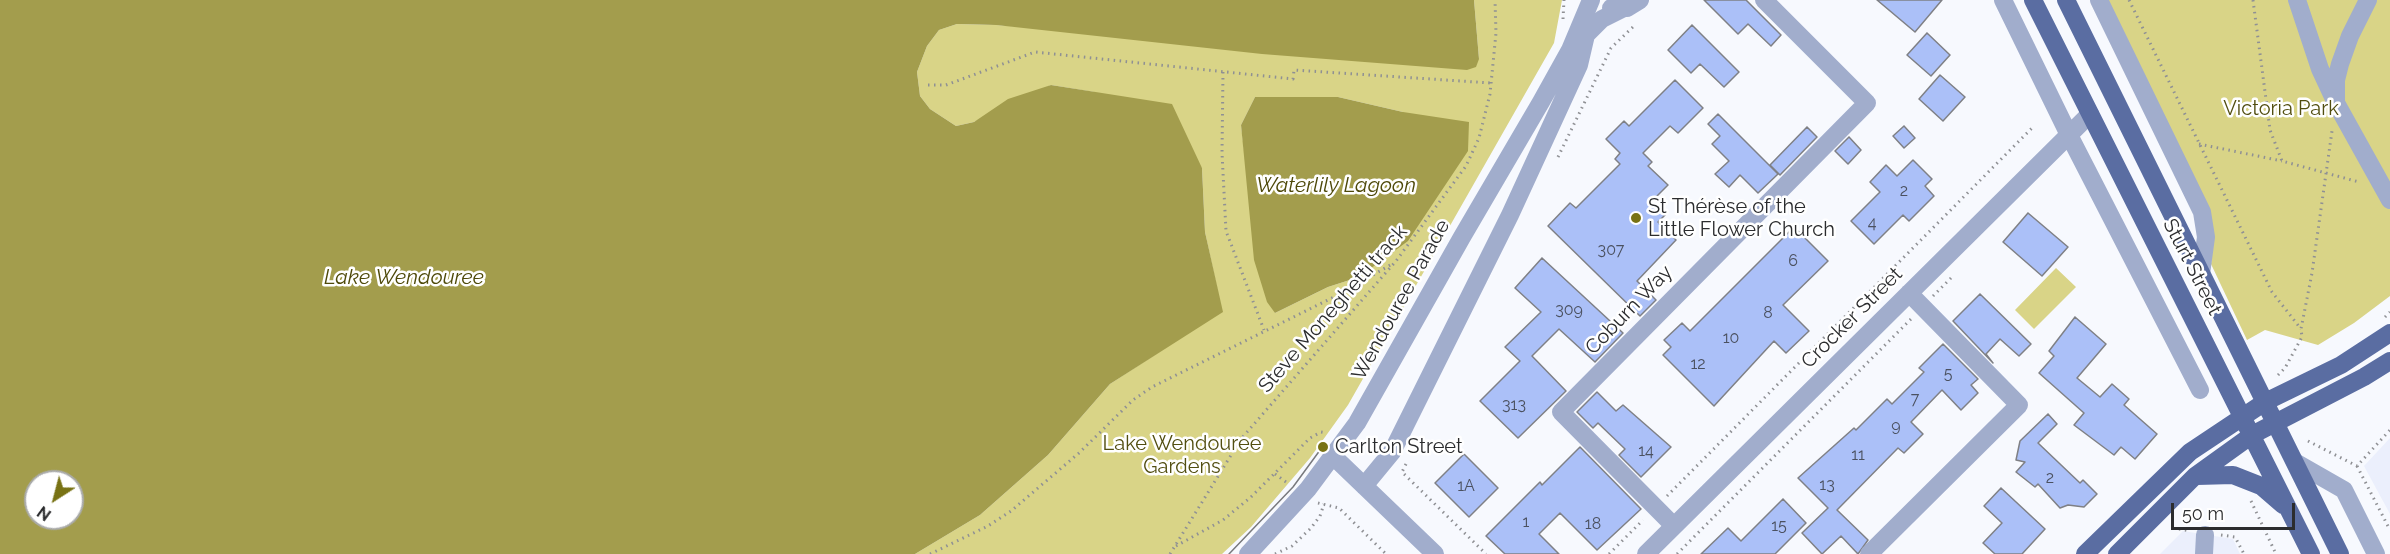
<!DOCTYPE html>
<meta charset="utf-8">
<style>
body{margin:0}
#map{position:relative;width:2390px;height:554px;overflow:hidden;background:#f7f9fe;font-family:Raleway,sans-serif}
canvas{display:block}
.north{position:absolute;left:24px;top:470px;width:60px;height:60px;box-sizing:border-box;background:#fff;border:2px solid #aaabab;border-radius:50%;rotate:216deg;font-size:16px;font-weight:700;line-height:24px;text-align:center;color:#2b2c2e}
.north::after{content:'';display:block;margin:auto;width:21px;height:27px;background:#787214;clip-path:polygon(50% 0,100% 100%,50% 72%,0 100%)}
.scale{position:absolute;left:2171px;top:503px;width:124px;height:27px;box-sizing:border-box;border:3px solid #2b2c2e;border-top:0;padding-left:8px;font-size:18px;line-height:21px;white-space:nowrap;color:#2b2c2e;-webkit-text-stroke:4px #fff;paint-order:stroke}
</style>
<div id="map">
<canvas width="2390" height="554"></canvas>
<div class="north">N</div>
<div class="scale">50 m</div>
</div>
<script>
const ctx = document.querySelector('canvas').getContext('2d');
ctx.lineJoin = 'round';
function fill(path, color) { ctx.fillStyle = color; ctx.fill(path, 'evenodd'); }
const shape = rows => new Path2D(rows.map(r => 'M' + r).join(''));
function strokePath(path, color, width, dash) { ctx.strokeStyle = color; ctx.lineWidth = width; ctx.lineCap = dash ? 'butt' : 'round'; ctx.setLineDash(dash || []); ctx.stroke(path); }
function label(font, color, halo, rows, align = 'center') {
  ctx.font = font + ' Raleway,sans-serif'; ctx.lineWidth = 5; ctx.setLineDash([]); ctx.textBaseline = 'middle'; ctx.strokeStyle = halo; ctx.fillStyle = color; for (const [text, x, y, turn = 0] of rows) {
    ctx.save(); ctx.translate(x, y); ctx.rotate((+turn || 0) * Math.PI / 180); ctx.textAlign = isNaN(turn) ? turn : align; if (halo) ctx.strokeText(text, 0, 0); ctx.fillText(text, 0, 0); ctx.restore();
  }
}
fill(shape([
 [2390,438,2390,514,2364,466],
 [2183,531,2233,539,2240,554,2160,554]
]), '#ebeffc');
fill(shape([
 [1474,0,1562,0,1554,43,1348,405,1310,458,1251,527,1222,554,915,554,980,515,1048,455,1110,384,1222,311,1205,232,1202,168,1094,92,1051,85,974,122,956,126,930,109,920,96,917,72,927,46,939,30,957,24,996,25,1479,59],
 [1255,97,1338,97,1403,112,1359,277,1328,287,1275,313,1249,192,1241,125],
 [2105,0,2390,0,2390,296,2354,323,2318,345,2265,330,2247,340,2211,264,2214,235],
 [2056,268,2076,287,2034,329,2015,310]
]), '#d9d487');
fill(shape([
 [0,0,1474,0,1479,59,1476,67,1467,70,1262,54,996,25,957,24,939,30,927,46,917,72,920,96,930,109,956,126,974,122,1008,99,1051,85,1172,104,1202,168,1205,232,1223,312,1110,384,1048,455,980,515,915,554,0,554],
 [36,482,72,482,72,518,36,518],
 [1255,97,1338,97,1403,112,1469,122,1468,151,1408,241,1359,277,1328,287,1275,313,1267,302,1254,260,1241,125]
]), '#a39d4d');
const building = shape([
 [1704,0,1746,0,1781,35,1771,46,1748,24,1738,34,1704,0],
 [1877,0,1942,0,1915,32,1877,0],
 [1692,25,1739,72,1724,87,1700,64,1691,73,1668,50,1692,25],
 [1927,33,1950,55,1931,76,1907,55,1927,33],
 [1940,75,1965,97,1943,121,1919,99,1940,75],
 [1675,80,1703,108,1678,133,1670,126,1643,153,1652,162,1648,166,1668,185,1651,202,1665,215,1658,222,1676,240,1637,281,1656,300,1640,316,1548,226,1570,203,1576,208,1620,164,1615,159,1620,153,1606,139,1624,121,1629,126,1675,80],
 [1718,114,1778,174,1758,193,1740,175,1729,187,1715,174,1729,161,1712,144,1720,136,1708,124,1718,114],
 [1904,126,1915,138,1904,148,1893,136,1904,126],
 [1807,127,1817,137,1780,175,1770,165,1807,127],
 [1849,137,1861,150,1848,164,1835,151,1849,137],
 [1913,160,1932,179,1925,186,1934,196,1909,221,1903,215,1874,244,1851,221,1880,192,1870,182,1886,165,1897,176,1913,160],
 [2028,213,2068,247,2042,276,2003,242,2028,213],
 [1794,227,1828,261,1783,305,1809,331,1786,353,1774,341,1714,406,1663,355,1671,347,1664,340,1682,323,1690,331,1794,227],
 [1542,258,1623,333,1595,362,1559,329,1532,356,1566,391,1518,438,1480,401,1520,361,1505,347,1541,312,1515,288,1542,258],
 [1980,294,2031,344,2019,356,2000,339,1986,354,1993,363,1953,321,1980,294],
 [2075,317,2106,344,2077,378,2100,397,2112,384,2129,399,2124,405,2157,434,2135,459,2121,447,2114,455,2074,425,2084,413,2039,373,2054,356,2049,351,2075,317],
 [1943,344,1978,379,1971,385,1978,393,1961,410,1942,390,1911,422,1923,434,1904,453,1898,448,1837,510,1868,540,1858,554,1841,536,1822,554,1802,533,1828,508,1798,478,1854,428,1856,430,1887,399,1892,404,1924,372,1919,368,1943,344],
 [1597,392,1616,411,1623,405,1671,447,1641,477,1619,455,1625,449,1598,423,1593,428,1577,412,1597,392],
 [2048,414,2057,424,2038,443,2080,483,2083,480,2097,494,2084,507,2068,505,2060,508,2038,484,2035,487,2016,472,2025,462,2016,460,2020,441,2048,414],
 [1580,447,1641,509,1597,550,1560,513,1539,534,1559,554,1505,554,1486,536,1540,482,1542,485,1580,447],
 [1464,454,1498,488,1469,517,1435,483,1464,454],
 [2001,488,2045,529,2022,554,1995,554,1983,543,2002,523,1984,506,2001,488],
 [1783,499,1806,523,1775,554,1701,554,1728,528,1741,541,1783,499]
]);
fill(building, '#abc0f8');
strokePath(building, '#7f8085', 1.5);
strokePath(shape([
 [2129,0,2272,292,2301,329],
 [2253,0,2270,130,2282,161,2359,182],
 [1563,19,1564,0],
 [1223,72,1222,153,1226,231,1264,330],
 [928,85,946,85,1035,52,1293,79,1294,70,1491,83],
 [2199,144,2282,161],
 [1558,157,1611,48,1636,24],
 [1933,296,1954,275],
 [2385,317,2390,312],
 [2278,375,2285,368,2302,337,2301,329,2312,273,2332,131],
 [2308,441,2357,466,2390,430],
 [1406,464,1402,472,1486,554],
 [2357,466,2390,530],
 [1275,474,1286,482],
 [1667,496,2033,127],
 [2251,501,2276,554],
 [1318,503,1339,508,1386,554],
 [2179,529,2190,531],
 [2221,535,2235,537,2244,554],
 [1176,546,1223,520,1251,497,1310,438,1321,432,1327,433],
 [930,554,988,526,1011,511,1079,453,1133,400,1152,387,1340,294,1392,264],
 [1170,554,1241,439,1396,261,1466,166,1479,138,1490,94,1496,33,1495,0],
 [1275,554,1292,546,1311,528,1320,516,1324,504],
 [1609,554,1643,520],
 [1677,554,1912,318]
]), '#8f9094', 3, [1.5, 4.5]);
strokePath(shape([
 [2003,0,2069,135,2200,390],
 [2099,0,2202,212,2206,237,2201,274],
 [2297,0,2320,69,2334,99],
 [2368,0,2350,36,2340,64,2336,80,2336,103,2390,200],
 [1611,8,1627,8,1640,0],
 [1579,42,1602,19,1622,9],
 [1334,457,1435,554],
 [2295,462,2344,490,2376,554],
 [1364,486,1392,452,1510,215,1579,65,1586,35],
 [1674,526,1561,412,1867,103,1764,0],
 [1248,554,1308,489,1357,423,1462,237,1541,102,1570,50,1591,0],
 [1646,554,2090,114],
 [1869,554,2019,405,1909,293],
 [2204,554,2205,535]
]), '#a1adcc', 18);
strokePath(shape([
 [2033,0,2311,554],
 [2066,0,2340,554],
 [2197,476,2233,475,2261,486,2283,505],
 [2085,554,2190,452,2265,402,2341,365,2390,333],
 [2117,554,2195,476,2252,435,2364,377,2390,361]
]), '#5a6da2', 18);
strokePath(shape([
 [1229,554,1293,487,1326,442]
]), '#78797d', 1.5);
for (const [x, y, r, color] of [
 [1636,218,6,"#787214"],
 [1323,447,6,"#787214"]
]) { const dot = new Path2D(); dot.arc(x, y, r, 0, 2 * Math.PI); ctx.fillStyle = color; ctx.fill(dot); strokePath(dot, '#fff', 2); }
label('16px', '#4b5160', null, [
 ["2",1904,191],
 ["4",1872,223],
 ["307",1611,250],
 ["6",1793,261],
 ["309",1569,310],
 ["8",1768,313],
 ["10",1731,338],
 ["12",1698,364],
 ["5",1948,374],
 ["7",1915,399],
 ["313",1514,405],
 ["9",1896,426],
 ["14",1646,451],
 ["11",1858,455],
 ["2",2050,478],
 ["13",1827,485],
 ["1A",1466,486],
 ["1",1526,522],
 ["18",1593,524],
 ["15",1779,526]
]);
label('20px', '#524e10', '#fff', [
 ["Victoria Park",2281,109],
 ["Lake Wendouree",1182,444],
 ["Gardens",1182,467]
]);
label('20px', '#2b2c2e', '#fff', [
 ["St Thérèse of the",1648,207],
 ["Little Flower Church",1648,230],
 ["Carlton Street",1335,447]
], 'left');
label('20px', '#2b2c2e', '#fff', [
 ["Sturt Street",2192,267,63],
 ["Wendouree Parade",1401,300,-61],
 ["Steve Moneghetti track",1333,309,-49],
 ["Coburn Way",1629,310,-46],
 ["Crocker Street",1852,318,-45]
]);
label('italic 21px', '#4e4909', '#fff', [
 ["Waterlily Lagoon",1336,186],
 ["Lake Wendouree",404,278]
]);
</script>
